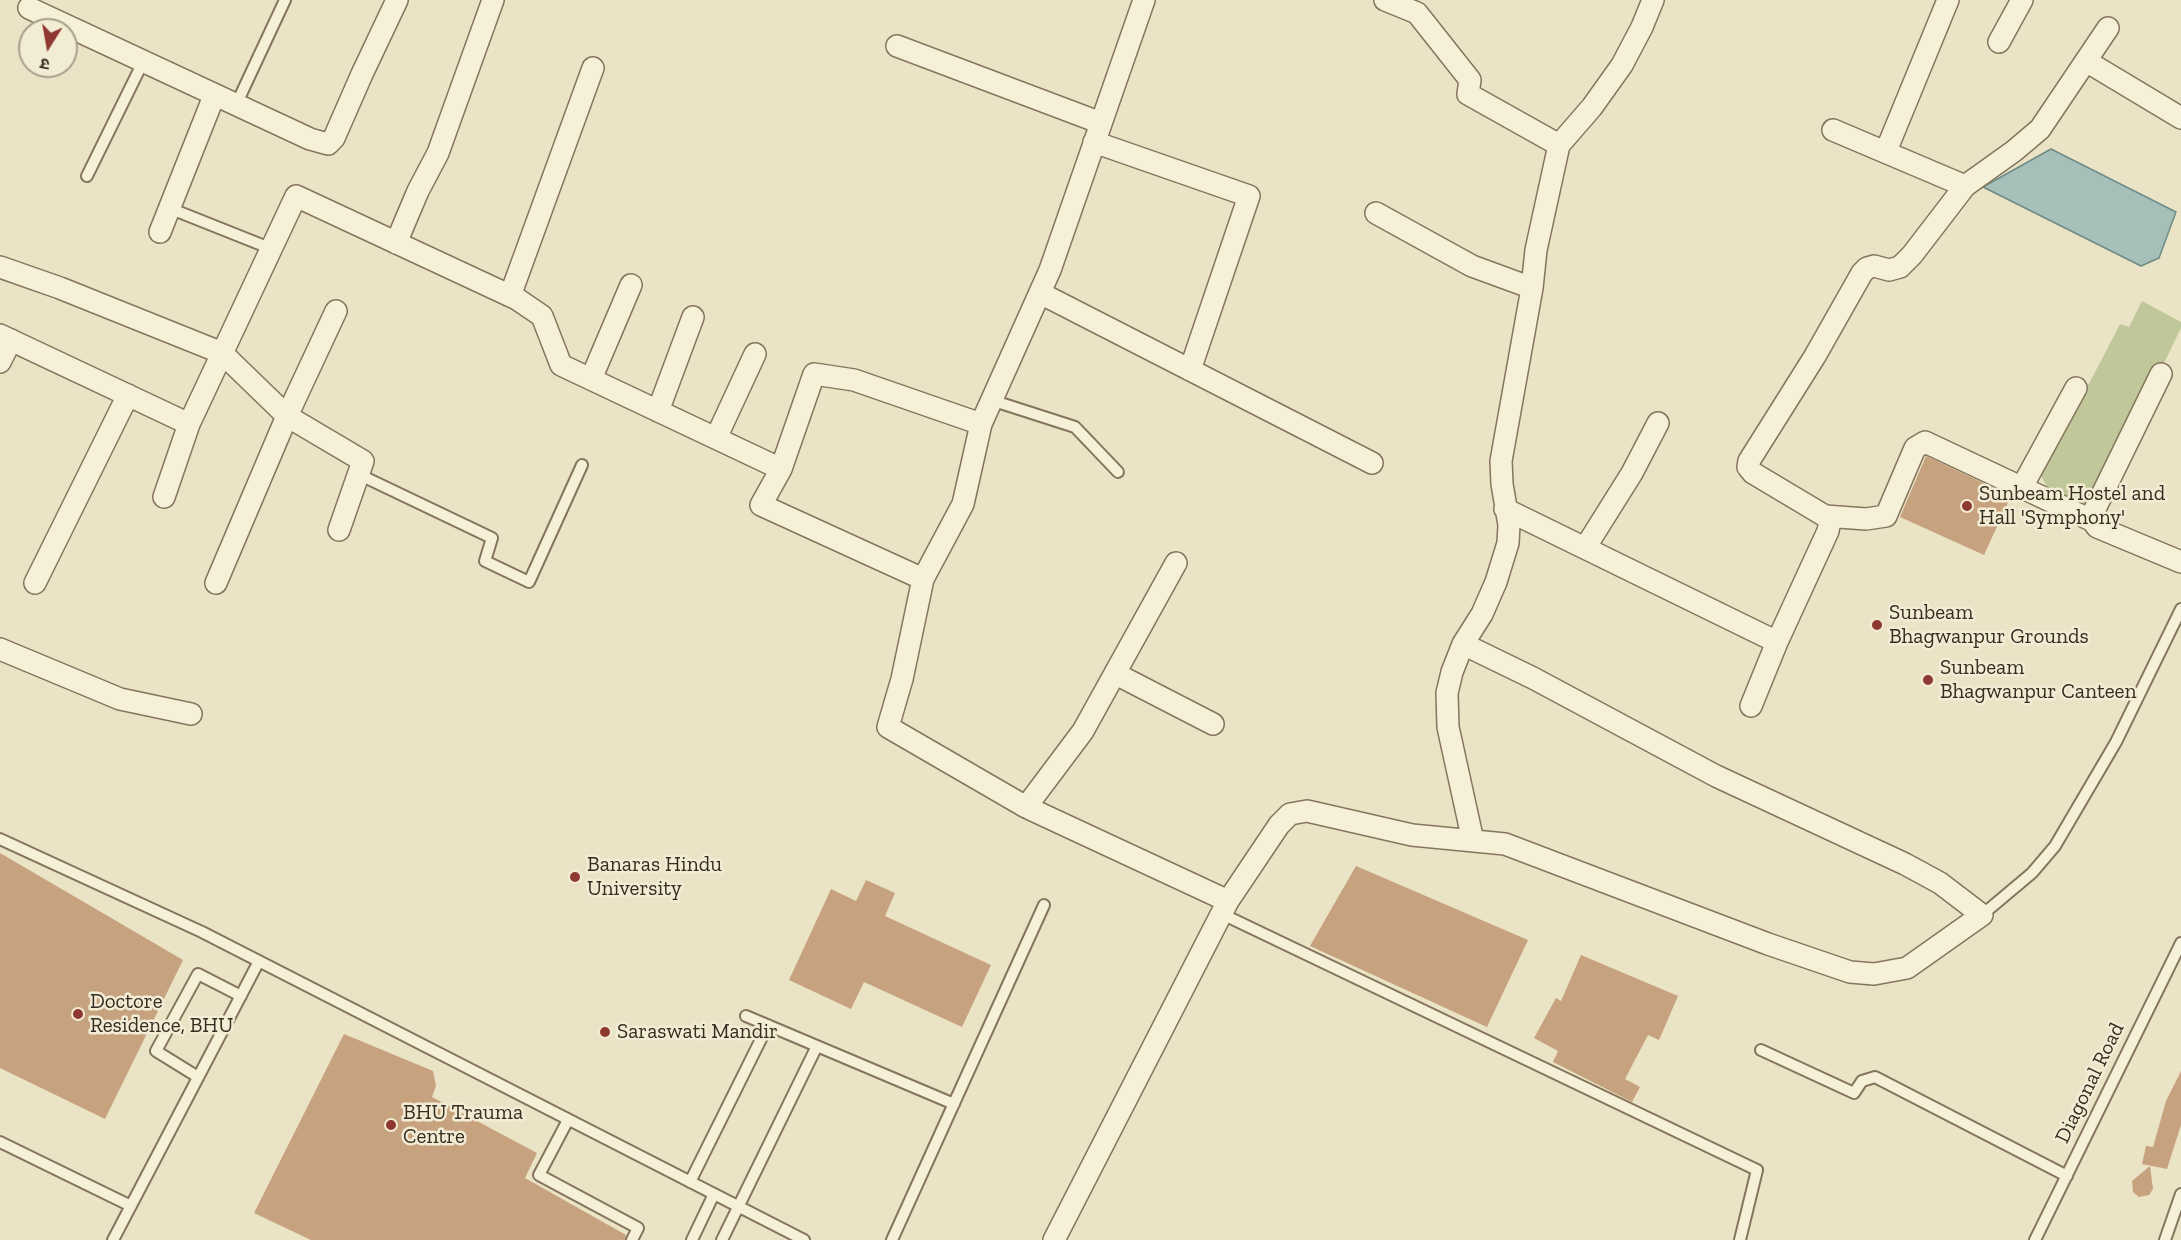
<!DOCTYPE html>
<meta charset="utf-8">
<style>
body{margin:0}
#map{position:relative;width:2181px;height:1240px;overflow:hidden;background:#ebe3c6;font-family:"Zilla Slab","Noto Sans Devanagari",serif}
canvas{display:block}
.north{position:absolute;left:18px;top:18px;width:60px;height:60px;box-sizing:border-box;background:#f3ecd5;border:2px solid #a79f8d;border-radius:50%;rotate:191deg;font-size:16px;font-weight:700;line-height:24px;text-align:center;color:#362c20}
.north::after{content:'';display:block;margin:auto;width:21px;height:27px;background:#8f3731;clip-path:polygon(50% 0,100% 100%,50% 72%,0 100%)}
</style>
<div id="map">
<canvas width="2181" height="1240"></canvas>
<div class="north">उ</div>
</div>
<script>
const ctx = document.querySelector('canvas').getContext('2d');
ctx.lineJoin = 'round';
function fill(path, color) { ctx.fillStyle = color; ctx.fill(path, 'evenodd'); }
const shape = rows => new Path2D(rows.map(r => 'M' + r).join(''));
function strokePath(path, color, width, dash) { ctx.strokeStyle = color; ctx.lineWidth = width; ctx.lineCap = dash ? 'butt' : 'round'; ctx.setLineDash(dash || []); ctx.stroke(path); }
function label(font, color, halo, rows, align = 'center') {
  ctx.font = font + ' "Zilla Slab",serif'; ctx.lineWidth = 5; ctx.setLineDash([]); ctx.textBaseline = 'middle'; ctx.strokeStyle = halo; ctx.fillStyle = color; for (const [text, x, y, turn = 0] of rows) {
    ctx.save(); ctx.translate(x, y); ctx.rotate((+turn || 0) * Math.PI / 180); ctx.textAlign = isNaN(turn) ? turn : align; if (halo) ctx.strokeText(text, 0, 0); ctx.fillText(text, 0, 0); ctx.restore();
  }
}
fill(shape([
 [2142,301,2181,322,2181,328,2093,509,2047,487,2041,476,2120,324,2129,327]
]), '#c0c89a');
const water = shape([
 [2051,149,2176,212,2159,258,2141,266,1983,187,2051,149]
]);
fill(water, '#a7bfb9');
strokePath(water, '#6e8c87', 1.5);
fill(shape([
 [1926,456,2011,496,1984,555,1900,517],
 [0,853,183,960,105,1119,0,1068],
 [1356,866,1528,940,1487,1027,1310,946],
 [866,880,895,893,885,916,991,965,962,1027,864,982,851,1009,789,980,831,889,856,901],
 [1581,955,1678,996,1659,1040,1648,1035,1625,1079,1640,1087,1632,1102,1553,1062,1558,1051,1534,1038,1556,998,1561,1001],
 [344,1034,433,1071,436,1086,432,1097,537,1153,525,1178,626,1235,625,1240,311,1240,254,1213],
 [2181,1071,2181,1125,2167,1169,2142,1164,2146,1146,2153,1147,2166,1101],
 [2150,1166,2153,1189,2149,1195,2139,1197,2133,1192,2132,1181]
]), '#c6a27e');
const service = shape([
 [236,105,285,0],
 [87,176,143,62],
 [169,208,272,249],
 [991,400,1075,427,1118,472],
 [358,474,492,538,485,561,529,582,582,465],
 [0,839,202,932,804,1240],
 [1222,914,1757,1170,1740,1240],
 [1982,915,2032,873,2055,846,2116,742,2181,609],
 [746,1016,954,1104],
 [1761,1050,1854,1093,1862,1081,1875,1077,2067,1176],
 [198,1077,156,1051,198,974,241,996],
 [568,1120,539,1175,638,1228,632,1240],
 [0,1142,131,1206],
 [690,1182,768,1025],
 [113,1240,259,961],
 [692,1240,714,1194],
 [722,1240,817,1046],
 [892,1240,1044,905],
 [2035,1240,2181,943],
 [2165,1240,2181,1194]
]);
const minor = shape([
 [1144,0,1050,270,981,424,963,504,923,579,902,679,888,727,1026,807,1228,901],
 [1385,0,1417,13,1470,80,1468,94,1559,145],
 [29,8,310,139,328,144,334,138,362,74,397,0],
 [1999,42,2022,0],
 [897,46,1101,123],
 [2086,61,2181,118],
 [1833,130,1965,186],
 [1094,142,1249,196,1190,370],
 [1886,151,1948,0],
 [1376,213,1472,266,1532,288],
 [160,232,214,96],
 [396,243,418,191,438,153,493,0],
 [0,267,60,288,222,353,287,416,216,583],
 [1040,293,1372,463],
 [510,296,593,68],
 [336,311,287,416,363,461,339,530],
 [0,335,189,424],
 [0,362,11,340],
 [2161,374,2094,511,2093,521,2097,527,2181,562],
 [591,379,631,285],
 [658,411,693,317],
 [716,438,755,354],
 [781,469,814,374,854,380,981,424],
 [2022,487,2076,388],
 [164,497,189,424,296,196,517,299,542,316,561,365,781,469,761,505,923,579],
 [1505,509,1777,642],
 [1825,516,1866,519,1886,516,1915,448,1925,442,2093,521],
 [1585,548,1632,473,1658,423],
 [35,583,128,395],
 [0,649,120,699,191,714],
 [1116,674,1213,724],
 [1751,706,1777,642,1828,531,1830,521,1825,516,1753,473,1748,467,1749,461,1815,356,1862,273,1867,268,1874,266,1889,270,1900,267,1912,255,1965,186,2014,151,2040,129,2108,28],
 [1026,807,1083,731,1176,563],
 [1473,841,1448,727,1447,693,1452,672,1463,644,1482,614,1496,582,1508,543,1509,525,1502,484,1501,461,1532,288,1536,250,1559,145,1592,107,1622,65,1642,27,1653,0],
 [1054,1240,1228,901,1279,825,1290,814,1307,811,1412,835,1505,844,1768,944,1850,972,1874,974,1907,968,1982,915,1940,883,1905,864,1716,776,1533,678,1463,644]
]);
strokePath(service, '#85755d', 14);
strokePath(minor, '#85755d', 24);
strokePath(service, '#f6f0d8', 10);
strokePath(minor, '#f6f0d8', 21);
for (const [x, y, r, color] of [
 [1967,506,6,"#8f3731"],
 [1877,625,6,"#8f3731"],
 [1928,680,6,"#8f3731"],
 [575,877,6,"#8f3731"],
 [78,1014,6,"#8f3731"],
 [605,1032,6,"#8f3731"],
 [391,1125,6,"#8f3731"]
]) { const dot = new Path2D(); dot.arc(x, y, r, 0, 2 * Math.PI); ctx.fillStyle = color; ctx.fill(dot); strokePath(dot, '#f3ecd5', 2); }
label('21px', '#362c20', '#f3ecd5', [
 ["Sunbeam Hostel and",1979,494],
 ["Hall 'Symphony'",1979,518],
 ["Sunbeam",1889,613],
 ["Bhagwanpur Grounds",1889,637],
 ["Sunbeam",1940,668],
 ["Bhagwanpur Canteen",1940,692],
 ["Banaras Hindu",587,865],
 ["University",587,889],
 ["Doctore",90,1002],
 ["Residence, BHU",90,1026],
 ["Saraswati Mandir",617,1032],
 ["BHU Trauma",403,1113],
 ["Centre",403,1137]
], 'left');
label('21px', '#362c20', '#f3ecd5', [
 ["Diagonal Road",2090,1083,-64]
]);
</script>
